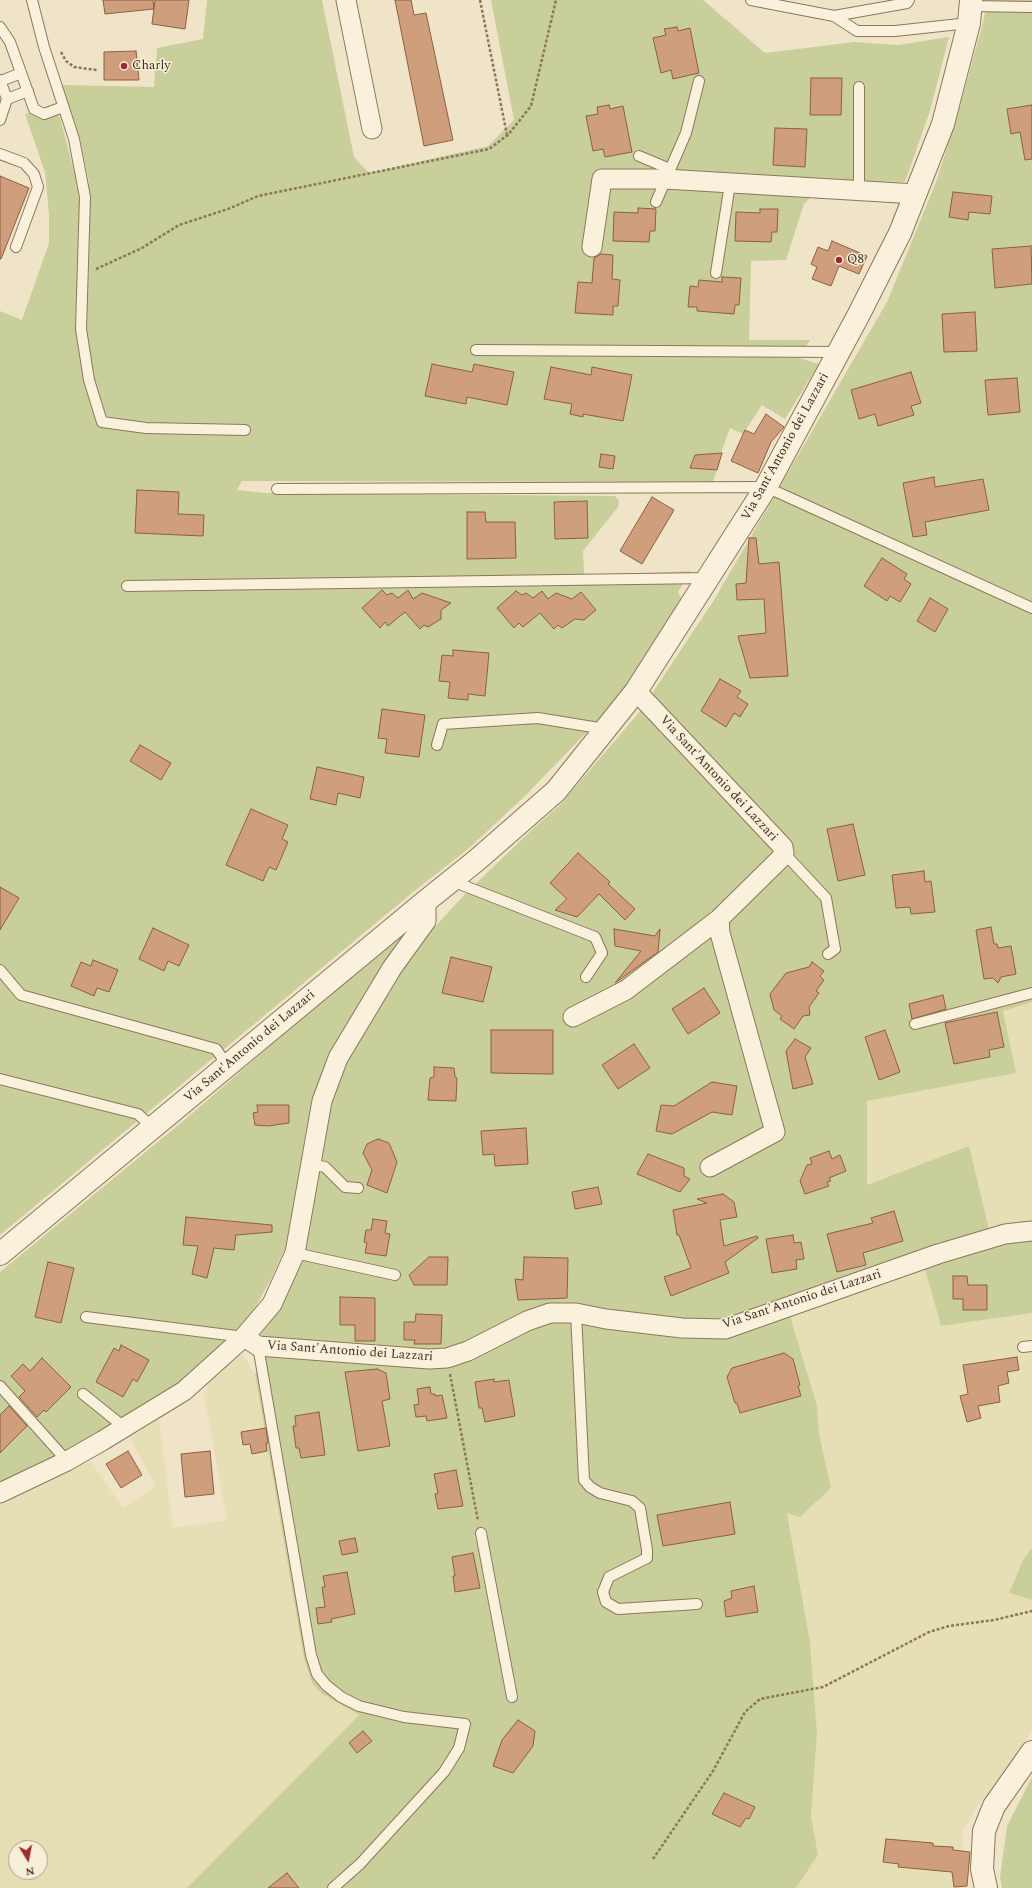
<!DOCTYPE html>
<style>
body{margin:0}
#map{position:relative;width:1032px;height:1888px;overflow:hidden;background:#f0e4c8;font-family:Spectral,serif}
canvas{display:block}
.north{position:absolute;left:8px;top:1840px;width:40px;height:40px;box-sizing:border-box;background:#f7eed8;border:1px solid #ada18e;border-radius:50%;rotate:170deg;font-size:11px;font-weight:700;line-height:16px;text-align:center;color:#3d2e20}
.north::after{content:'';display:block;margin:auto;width:14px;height:18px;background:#9e2a2b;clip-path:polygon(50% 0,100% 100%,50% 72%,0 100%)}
</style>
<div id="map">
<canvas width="1032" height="1888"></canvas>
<div class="north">N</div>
</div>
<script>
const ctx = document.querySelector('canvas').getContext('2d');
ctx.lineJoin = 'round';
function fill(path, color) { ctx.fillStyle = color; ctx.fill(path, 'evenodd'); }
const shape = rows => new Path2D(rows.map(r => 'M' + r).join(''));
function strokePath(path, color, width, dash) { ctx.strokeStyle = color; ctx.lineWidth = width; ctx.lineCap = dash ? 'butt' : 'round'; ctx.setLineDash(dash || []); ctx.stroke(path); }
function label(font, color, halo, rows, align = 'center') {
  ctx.font = font + ' Spectral,serif'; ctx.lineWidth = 3; ctx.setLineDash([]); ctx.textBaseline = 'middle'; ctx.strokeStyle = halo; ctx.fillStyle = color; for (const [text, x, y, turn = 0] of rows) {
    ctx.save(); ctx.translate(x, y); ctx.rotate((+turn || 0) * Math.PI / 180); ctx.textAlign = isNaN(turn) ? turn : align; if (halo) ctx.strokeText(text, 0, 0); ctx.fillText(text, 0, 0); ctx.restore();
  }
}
fill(shape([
 [1032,1002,1032,1221,1015,1222,989,1229,969,1147,867,1185,867,1101,1015,1073,1003,1011],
 [924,1266,941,1326,1032,1313,1032,1548,1023,1560,1009,1593,1032,1600,1032,1730,1019,1752,976,1808,962,1833,966,1888,796,1888,818,1855,811,1816,817,1733,810,1642,787,1512,800,1517,831,1488,819,1434,817,1405,789,1313],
 [242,1354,255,1374,304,1659,312,1683,322,1694,359,1715,187,1888,0,1888,0,1505,91,1461,123,1508,156,1486,130,1438,159,1419,173,1528,227,1520,204,1394,213,1376],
 [16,1848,40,1848,40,1872,16,1872]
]), '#e6deb5');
fill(shape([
 [207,0,322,0,354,157,369,173,488,146,514,120,491,0,703,0,765,53,854,42,898,45,949,37,930,111,905,182,845,181,812,184,810,198,804,204,786,260,751,261,749,340,810,340,799,358,819,364,785,419,762,405,743,434,730,428,721,453,695,455,690,468,717,470,713,482,242,481,237,490,266,493,615,496,619,501,618,507,583,551,584,574,604,575,691,571,678,592,681,598,640,669,612,706,524,797,468,849,412,893,0,1235,0,311,22,320,49,243,49,215,45,172,25,114,43,108,57,113,60,118,78,186,89,184,80,138,62,85,154,87,157,48,203,39],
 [986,0,1032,0,1032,1002,1003,1011,1016,1073,867,1101,867,1185,969,1146,989,1229,1015,1222,1032,1221,1032,1313,941,1326,924,1266,789,1313,817,1405,819,1434,831,1488,800,1517,787,1513,810,1642,817,1733,811,1816,818,1855,796,1888,187,1888,359,1715,322,1694,312,1683,304,1659,255,1374,266,1353,436,1364,510,1338,584,1308,433,1354,266,1342,260,1334,277,1306,282,1305,297,1263,328,1102,344,1061,419,944,467,892,537,825,560,805,641,710,714,600,887,302,936,182,957,117,984,19],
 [403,930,406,931,408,934,338,1039,318,1082,305,1146,294,1219,286,1247,270,1281,246,1324,182,1382,82,1444,0,1486,0,1272,188,1117],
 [1032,1548,1032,1600,1009,1593,1023,1560],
 [1032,1777,1032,1888,1002,1888,1000,1878,1007,1826]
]), '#c9cf9b');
const building = shape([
 [103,0,153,0,154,9,105,14,103,0],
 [155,0,189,0,185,29,152,24,155,0],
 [395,0,411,0,414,15,426,13,453,140,424,146,395,0],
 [677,27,678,31,690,28,699,73,673,79,671,70,661,73,653,38,666,35,664,29,677,27],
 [136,51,139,80,104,80,104,52,136,51],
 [811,78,842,78,841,115,810,115,811,78],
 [609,105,610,109,623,106,632,152,605,157,603,149,593,151,586,116,598,114,597,107,609,105],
 [1032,105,1032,159,1025,160,1020,132,1011,134,1007,109,1032,105],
 [775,128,807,129,805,167,773,165,775,128],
 [0,176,29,188,1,259,0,259,0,176],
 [953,192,992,196,990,214,969,212,968,220,949,217,953,192],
 [638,208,656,209,655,231,650,231,649,242,613,241,614,212,638,213,638,208],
 [760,209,778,209,777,232,772,232,771,242,735,241,736,212,760,213,760,209],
 [832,241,867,256,859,274,839,266,831,286,812,279,817,267,811,264,818,247,828,251,832,241],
 [1031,246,1032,284,995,288,992,249,1031,246],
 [601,254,613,255,612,279,620,280,618,306,613,306,613,315,575,313,578,282,592,283,594,258,601,254],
 [722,277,741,278,739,305,735,305,734,314,697,311,697,307,688,307,690,286,698,287,699,280,722,282,722,277],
 [975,312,977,351,944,352,942,314,975,312],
 [432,364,472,372,474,364,514,372,507,405,467,397,466,404,425,396,432,364],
 [551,367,591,375,592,367,632,375,623,421,583,414,583,417,570,414,572,404,544,399,551,367],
 [911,372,921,403,911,406,914,415,878,426,875,414,859,419,851,390,911,372],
 [1017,378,1020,412,988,415,985,380,1017,378],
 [766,414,784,427,771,442,758,473,731,461,745,430,754,434,766,414],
 [722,453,717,470,690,468,695,455,722,453],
 [601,454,615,456,613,469,599,467,601,454],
 [934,477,935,487,983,479,989,510,925,522,927,535,913,537,903,483,934,477],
 [137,490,179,492,178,514,204,515,203,536,135,533,137,490],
 [652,497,674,510,642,564,620,551,652,497],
 [587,501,588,538,555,539,554,502,587,501],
 [467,512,485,512,486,522,515,522,516,558,467,559,467,512],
 [749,538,756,538,759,564,779,562,788,676,750,678,738,636,766,633,764,599,737,600,736,584,746,583,749,538],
 [882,558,907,574,904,579,911,584,900,602,890,596,887,601,864,586,882,558],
 [382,590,387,595,392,593,398,598,408,590,413,599,422,593,451,603,441,610,441,619,428,627,424,625,420,629,405,612,388,626,385,622,380,628,362,608,382,590],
 [516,591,522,595,526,593,533,598,542,591,548,599,556,593,572,599,581,592,596,610,584,620,575,619,562,628,558,625,554,629,540,613,523,627,519,623,514,628,497,608,516,591],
 [930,598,948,609,935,632,917,621,930,598],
 [453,650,489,653,485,696,468,694,468,700,448,698,450,682,439,681,442,655,453,656,453,650],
 [720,679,741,691,737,697,748,704,740,717,734,713,726,727,701,711,720,679],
 [382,709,425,715,419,757,385,753,387,739,378,738,382,709],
 [140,745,171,763,161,780,130,761,140,745],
 [317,767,364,777,360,798,338,793,336,805,310,799,317,767],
 [251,809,288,825,282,839,288,842,276,870,269,867,263,881,226,865,251,809],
 [853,824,865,875,838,881,827,829,853,824],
 [578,853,610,882,608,884,635,909,625,920,599,894,577,917,555,910,567,899,550,883,578,853],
 [924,871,925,882,931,881,935,912,911,914,910,907,896,908,892,875,924,871],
 [0,887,19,898,0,930,0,887],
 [991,927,994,944,997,944,998,948,1011,946,1016,974,1001,977,998,983,993,978,984,979,976,930,991,927],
 [153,928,189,945,179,966,168,961,164,971,139,959,153,928],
 [614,929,655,936,660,929,658,952,615,983,641,951,615,946,614,929],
 [451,957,492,967,483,1002,442,993,451,957],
 [93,960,118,970,109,992,97,988,94,996,71,986,81,962,91,966,93,960],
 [812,962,824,971,820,976,824,980,816,991,819,993,809,1007,810,1015,803,1016,794,1029,780,1019,782,1016,774,1010,770,994,786,973,809,967,812,962],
 [704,988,720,1013,688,1034,672,1009,704,988],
 [943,995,946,1009,912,1019,909,1004,943,995],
 [997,1012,1004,1047,989,1050,990,1057,954,1064,945,1023,997,1012],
 [491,1030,553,1030,553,1074,491,1073,491,1030],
 [885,1030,900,1072,879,1080,865,1037,885,1030],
 [795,1039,811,1048,805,1057,813,1084,793,1089,786,1051,795,1039],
 [634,1044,650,1068,618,1089,602,1065,634,1044],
 [434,1067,454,1068,455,1077,457,1078,456,1101,428,1100,430,1078,434,1077,434,1067],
 [712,1082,737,1086,732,1115,712,1112,672,1134,656,1131,661,1105,674,1106,712,1082],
 [257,1105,289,1105,289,1123,268,1126,255,1125,253,1113,258,1112,257,1105],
 [526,1128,528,1164,495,1166,494,1154,483,1155,481,1131,526,1128],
 [378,1139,389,1143,397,1162,387,1193,367,1185,372,1170,363,1153,367,1144,378,1139],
 [829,1151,832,1159,840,1155,846,1171,829,1178,831,1181,827,1182,829,1186,805,1194,800,1181,807,1165,812,1164,810,1158,829,1151],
 [648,1154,684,1168,684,1176,690,1179,680,1192,637,1174,648,1154],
 [598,1187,602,1204,575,1209,572,1192,598,1187],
 [723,1194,734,1202,737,1217,720,1220,724,1246,757,1236,758,1238,725,1262,729,1273,671,1296,664,1277,691,1268,679,1235,677,1235,673,1210,707,1203,697,1199,723,1194],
 [894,1211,903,1241,863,1253,866,1265,837,1272,827,1234,873,1223,871,1218,894,1211],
 [186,1217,272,1225,272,1232,236,1235,234,1250,214,1248,207,1278,192,1274,198,1246,183,1245,186,1217],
 [373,1219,387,1221,385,1233,390,1234,386,1256,365,1253,367,1243,364,1242,366,1230,371,1230,373,1219],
 [793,1235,794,1243,801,1242,804,1259,796,1260,797,1269,772,1273,766,1239,793,1235],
 [429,1257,448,1257,447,1285,414,1285,409,1275,429,1257],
 [524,1257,568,1258,567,1298,518,1300,515,1279,523,1280,524,1257],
 [48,1262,74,1268,61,1323,35,1317,48,1262],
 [953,1276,967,1276,968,1285,987,1285,987,1310,963,1310,963,1299,953,1299,953,1276],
 [340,1297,375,1298,375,1341,355,1341,355,1325,340,1325,340,1297],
 [416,1314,442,1315,441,1344,414,1344,415,1340,404,1340,404,1322,415,1322,416,1314],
 [121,1345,149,1360,137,1382,133,1379,123,1397,96,1382,114,1348,119,1351,121,1345],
 [784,1353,793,1359,800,1385,798,1386,801,1396,740,1413,737,1403,735,1403,727,1377,732,1368,784,1353],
 [1017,1357,1019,1370,1007,1372,1009,1383,998,1386,1000,1402,978,1406,981,1418,967,1422,960,1396,968,1394,963,1365,1017,1357],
 [42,1358,71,1387,46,1412,44,1410,37,1417,19,1397,25,1391,11,1376,23,1364,30,1371,42,1358],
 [377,1369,386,1373,390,1399,382,1401,390,1446,358,1451,345,1372,377,1369],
 [494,1379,494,1382,509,1380,515,1416,485,1422,482,1408,479,1408,475,1382,494,1379],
 [430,1387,431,1394,435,1394,435,1396,442,1395,447,1418,427,1421,426,1416,416,1417,414,1405,419,1404,417,1389,430,1387],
 [9,1406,27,1426,0,1453,0,1415,9,1406],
 [319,1412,325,1455,301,1458,299,1448,296,1448,293,1426,296,1426,295,1416,319,1412],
 [266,1428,268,1443,266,1443,267,1451,252,1454,250,1444,243,1445,241,1432,266,1428],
 [128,1451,142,1475,121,1488,106,1464,128,1451],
 [210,1451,214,1494,185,1497,181,1454,210,1451],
 [456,1470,463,1506,438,1509,435,1494,438,1493,434,1474,456,1470],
 [730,1502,735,1534,663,1546,657,1515,730,1502],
 [355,1538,358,1552,342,1555,339,1541,355,1538],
 [473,1553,480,1588,455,1592,453,1576,455,1576,452,1557,473,1553],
 [347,1572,355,1614,331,1619,332,1622,318,1624,316,1608,325,1607,322,1587,325,1587,323,1576,347,1572],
 [754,1586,758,1612,726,1617,724,1601,732,1598,731,1591,754,1586],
 [518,1720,535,1731,533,1746,513,1773,493,1766,502,1740,518,1720],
 [363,1731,372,1741,357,1753,349,1743,363,1731],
 [724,1793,755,1807,749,1819,746,1818,740,1827,712,1814,724,1793],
 [886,1839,933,1843,933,1846,953,1847,953,1850,970,1852,967,1886,954,1887,952,1872,898,1867,899,1864,883,1862,886,1839],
 [287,1873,299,1888,268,1888,287,1873]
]);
fill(building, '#cf9f7d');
strokePath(building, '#8d5f41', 1);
const service = shape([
 [32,0,44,47,74,139,85,197,81,329,89,380,102,422,146,428,245,430],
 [751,0,834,16,907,3,909,0],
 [971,6,1032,7],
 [834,16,857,31,895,31,969,23],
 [0,27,10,42,34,109,44,114,63,107],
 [0,80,7,99,0,120],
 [1,81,21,73],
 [859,87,859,190],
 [7,99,28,91],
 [0,154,24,163,34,174,38,187,16,247],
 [639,156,670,169],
 [656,202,686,133,699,81],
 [716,273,730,184],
 [476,350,838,352],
 [277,489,766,487,1032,608],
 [127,586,709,578],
 [437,745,443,724,538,718,605,729],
 [784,853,826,898,835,949,828,954],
 [452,881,595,937,602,953,586,977],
 [0,970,21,995,216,1049,227,1065],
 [915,1024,1032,993],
 [0,1079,138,1114,153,1128],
 [311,1164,325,1167,345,1187,358,1188],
 [295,1253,395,1275],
 [576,1313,584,1480,590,1487,600,1493,632,1501,640,1508,647,1550,647,1558,609,1577,603,1592,606,1602,618,1609,697,1604],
 [86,1317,244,1337],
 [258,1346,311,1655,317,1674,326,1685,341,1697,359,1706,404,1717,465,1724,459,1748,444,1772,360,1864,333,1888],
 [1023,1347,1032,1346],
 [0,1386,67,1461],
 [83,1394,124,1427],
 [481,1533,512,1697]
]);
const minor = shape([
 [346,0,372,129],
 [592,247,602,179,665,179,916,194],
 [636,691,783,847,784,853,780,859,719,919,720,933,775,1132,710,1167],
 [573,1017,626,990,719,919],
 [244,1337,258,1346,429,1359,447,1358,468,1351,527,1321,550,1313,576,1313,606,1319,682,1328,725,1329,938,1254,1005,1234,1032,1231],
 [0,1493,67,1461,102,1441,184,1391,244,1337,272,1304,295,1253,322,1101,338,1058,392,968,426,921,426,901]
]);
const tertiary = shape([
 [0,1254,426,901,477,860,556,791,636,691,766,487,858,316,900,233,943,124,969,23,971,0],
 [986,1888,982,1869,984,1831,994,1806,1032,1752]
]);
strokePath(service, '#8d765c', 12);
strokePath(minor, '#8d765c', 21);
strokePath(tertiary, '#8d765c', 24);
strokePath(shape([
 [480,0,507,135],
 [61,52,66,61,74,67,97,70],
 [96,269,142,248,179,225,228,209,258,196,489,149,508,135,531,106,556,0],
 [450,1374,478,1521],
 [653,1859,713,1771,745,1712,760,1699,823,1687,929,1632,949,1626,994,1620,1032,1611]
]), '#8d765c', 2.5, [3, 2]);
strokePath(service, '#faf1dc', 10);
strokePath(minor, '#faf1dc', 19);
strokePath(tertiary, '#faf1dc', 22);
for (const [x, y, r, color] of [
 [124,66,4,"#9e2a2b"],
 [839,260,4,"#9e2a2b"]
]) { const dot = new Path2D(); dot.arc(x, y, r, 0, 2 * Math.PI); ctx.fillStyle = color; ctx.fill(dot); strokePath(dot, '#f7eed8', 1.5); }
label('13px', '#3d2e20', '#f7eed8', [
 ["Charly",132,66],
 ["Q8",847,260]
], 'left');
label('13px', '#3d2e20', '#f7eed8', [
 ["Via Sant'Antonio dei Lazzari",786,447,-61],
 ["Via Sant'Antonio dei Lazzari",718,779,47],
 ["Via Sant'Antonio dei Lazzari",250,1047,-40],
 ["Via Sant'Antonio dei Lazzari",802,1300,-18],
 ["Via Sant'Antonio dei Lazzari",350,1352,4]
]);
</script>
